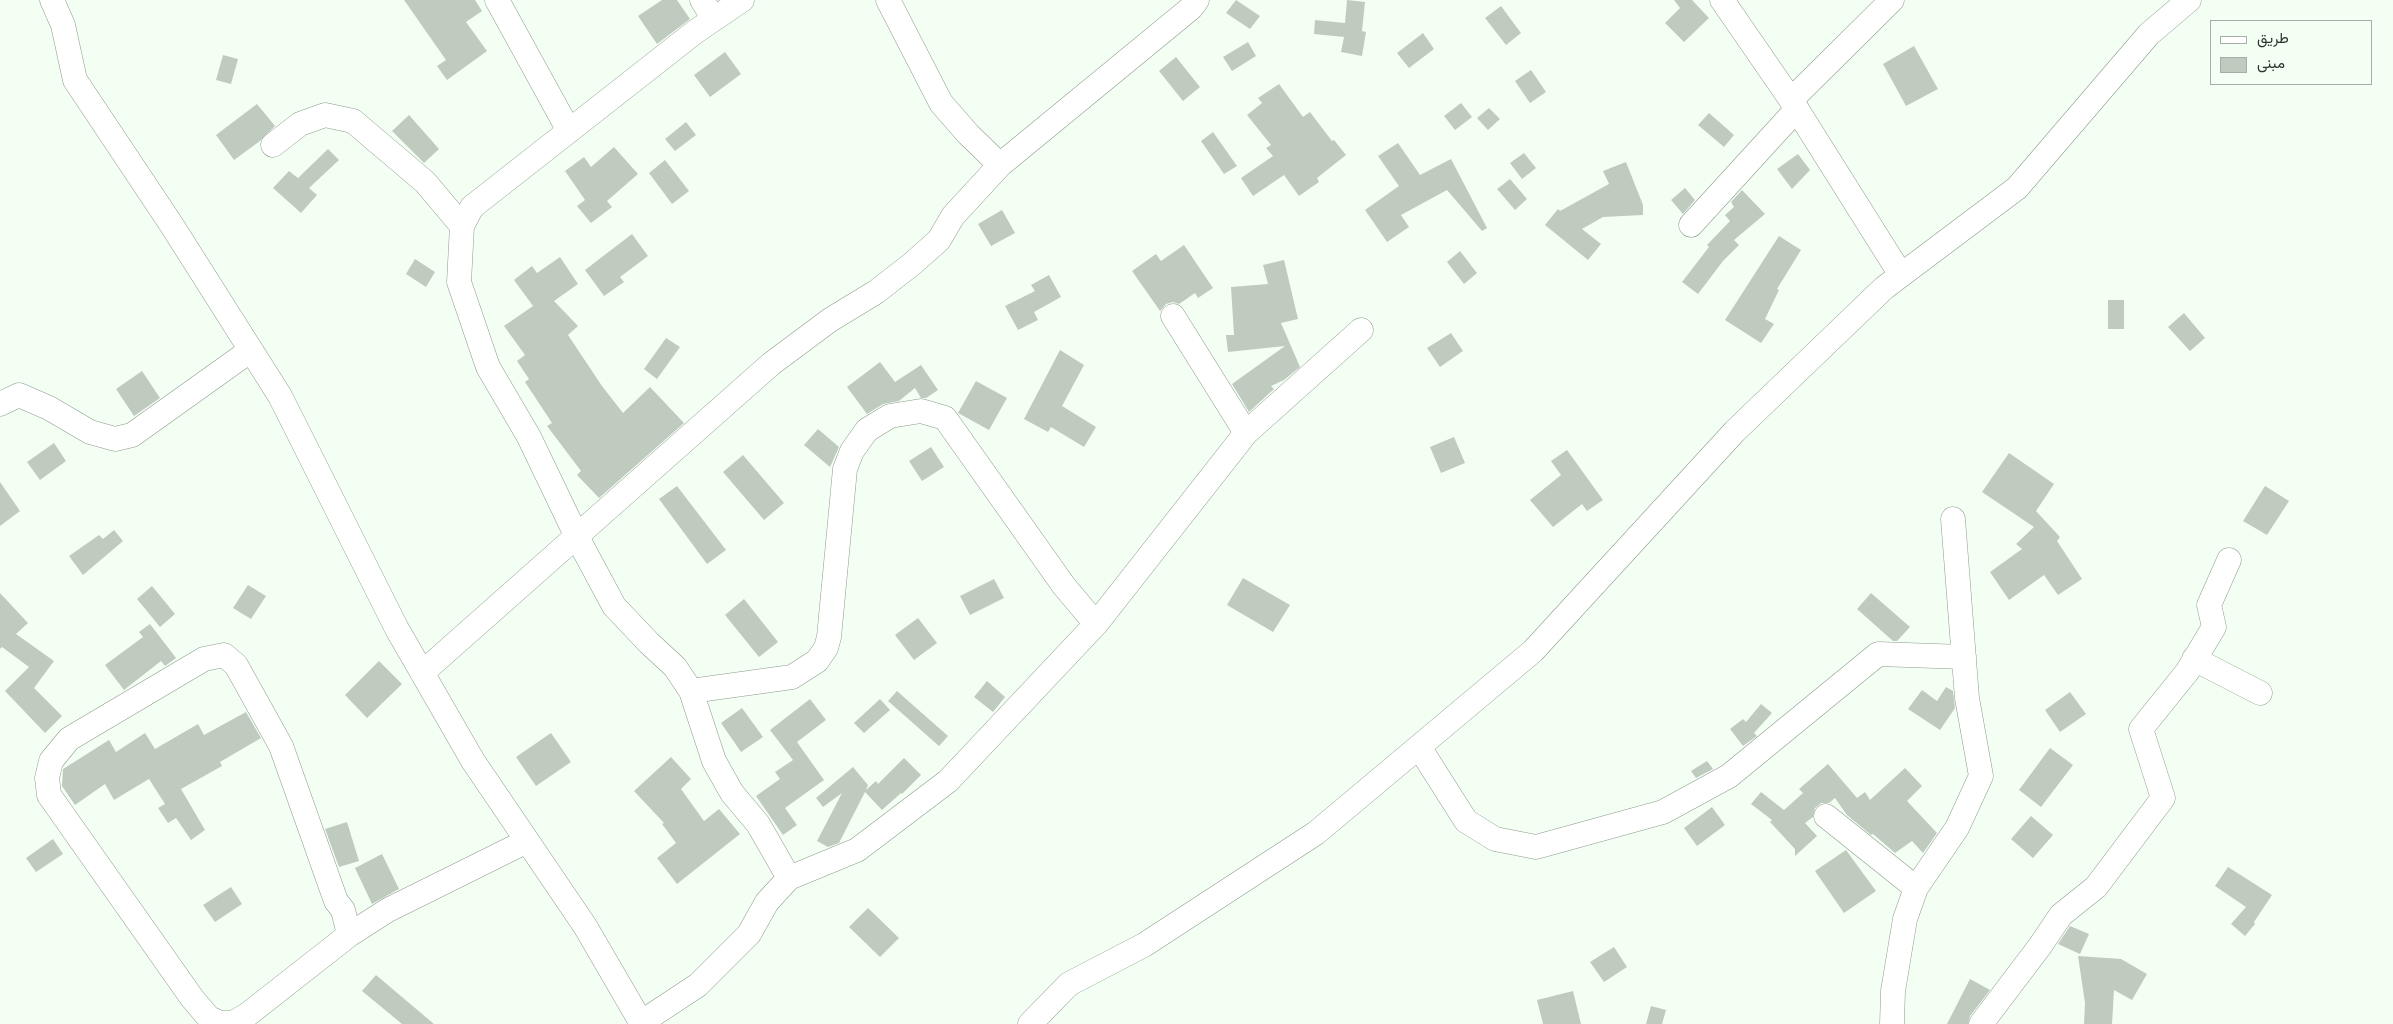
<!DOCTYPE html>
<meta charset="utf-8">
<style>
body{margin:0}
#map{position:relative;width:2393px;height:1024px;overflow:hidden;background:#f3fff2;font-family:"Space Grotesk",Vazirmatn,sans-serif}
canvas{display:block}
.legend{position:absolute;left:2210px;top:20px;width:162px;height:65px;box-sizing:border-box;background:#f3fff2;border:1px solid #a5aea4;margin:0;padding:6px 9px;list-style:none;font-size:15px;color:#303430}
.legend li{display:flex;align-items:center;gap:10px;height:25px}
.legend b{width:25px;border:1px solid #a5aea4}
</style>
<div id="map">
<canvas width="2393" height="1024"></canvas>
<ul class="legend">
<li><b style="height:6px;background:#fff"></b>طريق</li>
<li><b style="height:14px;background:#c0cbbf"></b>مبنى</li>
</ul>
</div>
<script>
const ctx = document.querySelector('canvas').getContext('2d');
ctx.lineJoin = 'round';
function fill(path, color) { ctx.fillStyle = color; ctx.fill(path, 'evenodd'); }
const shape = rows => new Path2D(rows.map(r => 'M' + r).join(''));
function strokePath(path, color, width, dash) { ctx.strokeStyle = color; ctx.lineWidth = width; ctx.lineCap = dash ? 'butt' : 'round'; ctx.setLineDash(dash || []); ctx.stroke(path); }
fill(shape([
 [404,0,475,0,482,11,466,22,487,51,447,80,437,66,446,60],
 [662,0,677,0,690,19,657,44,638,16],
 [1236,0,1260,16,1250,29,1226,13],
 [1347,0,1365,2,1362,31,1366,32,1362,56,1341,52,1344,37,1314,34,1315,20,1345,23],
 [1674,0,1692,0,1709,18,1684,42,1665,23,1680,8],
 [1501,6,1521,33,1506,45,1485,18],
 [1423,33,1434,49,1409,68,1397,53],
 [1248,42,1256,56,1232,71,1223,57],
 [1914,46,1938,89,1906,106,1883,64],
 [725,52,741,74,710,97,694,75],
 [223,55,238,59,231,84,216,80],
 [1176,57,1200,87,1183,101,1159,71],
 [1531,70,1546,92,1530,103,1515,81],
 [1279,84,1303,117,1310,112,1332,141,1334,140,1346,155,1317,178,1319,182,1299,196,1284,175,1253,196,1241,178,1273,156,1266,148,1271,145,1247,115,1262,103,1258,98],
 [1461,103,1472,117,1455,130,1444,116],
 [257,104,275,126,260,141,234,160,216,135],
 [1489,108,1500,119,1488,130,1477,118],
 [1709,113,1734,135,1724,147,1698,125],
 [409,115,439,149,424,163,392,131],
 [686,122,696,135,675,151,665,139],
 [1213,132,1237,166,1224,174,1201,141],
 [1398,143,1420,175,1451,159,1487,228,1482,231,1447,190,1401,215,1409,227,1387,242,1365,210,1399,186,1378,156],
 [614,147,638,174,607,201,612,207,591,223,577,206,585,200,565,171,584,157,591,167],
 [328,149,339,160,309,188,317,195,301,213,273,188,289,171,298,178],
 [1524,153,1536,168,1522,179,1510,163],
 [1798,154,1810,170,1792,189,1777,169],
 [665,160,689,191,672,204,649,173],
 [1626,162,1643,205,1643,215,1603,217,1582,229,1601,244,1588,260,1545,225,1558,209,1560,211,1609,184,1603,171],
 [1510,179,1527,199,1515,210,1497,189],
 [1685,188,1695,200,1683,214,1671,200],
 [1742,190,1765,214,1734,240,1739,245,1723,261,1698,294,1682,282,1709,247,1707,245,1730,221,1725,215,1734,207,1731,202],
 [1002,210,1015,233,991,246,978,224],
 [632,234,648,256,620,277,624,282,604,296,585,270],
 [1779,236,1801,250,1777,289,1779,290,1765,319,1774,324,1761,343,1725,320],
 [1184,245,1213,288,1198,298,1195,293,1179,304,1173,302,1166,304,1160,311,1132,271,1156,254,1161,261],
 [1460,251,1477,273,1464,284,1447,262],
 [560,257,578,284,554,301,578,326,568,335,602,386,623,413,650,387,684,423,599,498,577,475,581,471,547,426,552,423,525,382,529,379,517,361,525,355,504,326,533,306,514,280,532,266,537,273],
 [415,259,435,272,426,287,406,274],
 [1284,260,1298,319,1281,323,1300,367,1284,380,1271,386,1274,389,1249,412,1232,384,1285,346,1228,352,1226,335,1234,335,1231,287,1268,284,1263,265],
 [1049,275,1061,297,1034,312,1038,320,1018,330,1005,306,1035,291,1031,285],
 [2108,300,2124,300,2124,329,2108,329],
 [2184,313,2205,338,2190,351,2168,327],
 [1451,333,1463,351,1440,367,1427,348],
 [666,338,680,347,657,379,644,369],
 [1060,350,1084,365,1062,406,1096,427,1084,447,1051,427,1048,432,1024,419],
 [880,362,895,382,921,365,938,390,926,398,921,398,915,388,899,401,883,404,867,414,847,387],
 [142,371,160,398,134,416,116,389],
 [976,381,1007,398,989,430,958,413],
 [818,429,839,447,830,467,804,445],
 [1454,437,1465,463,1441,473,1430,447],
 [54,443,66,461,40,480,27,462],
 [931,447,944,467,922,481,909,461],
 [1567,450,1603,500,1587,511,1582,504,1553,527,1530,500,1561,475,1551,461],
 [2009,453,2054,484,2036,511,2060,537,2057,541,2082,579,2058,595,2044,575,2009,600,1990,572,2022,549,2016,544,2034,527,1982,492],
 [743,455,784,503,764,520,723,472],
 [0,482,20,511,0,526],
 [677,486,726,550,707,564,659,499],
 [2265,486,2289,501,2267,535,2243,521],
 [114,530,123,541,83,575,69,556,99,535,103,539],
 [1243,578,1290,605,1273,632,1227,605],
 [994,579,1004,598,970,615,960,596],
 [248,585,266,596,251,619,233,608],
 [152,586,175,614,160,627,137,599],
 [0,593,28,623,16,634,54,661,34,688,62,716,45,733,5,691,29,667,2,647,0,649],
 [1871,593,1910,627,1897,641,1893,641,1857,609],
 [744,599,778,642,759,657,725,615],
 [918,618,937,643,914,660,895,635],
 [150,624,176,658,165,666,161,661,124,690,105,665,143,637,139,632],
 [379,661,402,684,367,718,345,695],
 [987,681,1005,697,993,712,974,697],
 [1946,687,1953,691,1955,708,1940,730,1908,709,1922,690,1937,701],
 [897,691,948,736,939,746,888,701],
 [2070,692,2086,714,2060,732,2045,710],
 [810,699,826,720,797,742,824,780,785,808,797,825,783,835,756,796,780,779,775,772,793,760,770,730],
 [880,699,890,710,864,733,854,723],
 [1761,704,1772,713,1754,733,1757,736,1743,746,1730,729,1743,719,1746,722],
 [742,708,763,737,741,752,721,723],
 [246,712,261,738,220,762,222,766,181,789,205,830,191,840,176,818,168,823,158,808,165,804,149,779,114,800,105,784,75,805,62,786,63,769,109,740,116,752,145,733,155,749,198,724,204,735],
 [551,733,571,762,536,786,516,757],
 [2050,748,2073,765,2041,807,2019,790],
 [671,757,691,779,681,789,704,821,719,809,740,834,677,884,657,858,676,843,662,824,664,823,634,791],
 [904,758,921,775,902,794,901,793,882,810,865,792,839,843,828,847,817,841,842,793,823,807,816,798,853,767,868,785,866,790,876,781,878,784],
 [1707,761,1713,769,1696,778,1691,771],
 [1828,764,1857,798,1865,792,1870,800,1905,768,1922,786,1907,801,1937,833,1923,853,1912,841,1895,853,1873,834,1871,835,1847,815,1835,798,1829,803,1821,803,1815,808,1813,817,1805,823,1817,836,1795,856,1795,849,1770,822,1772,820,1751,804,1761,792,1784,810,1803,793,1799,789],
 [1712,807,1725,825,1697,846,1684,828],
 [2031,816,2053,835,2033,858,2011,839],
 [347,822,359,861,339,867,325,829],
 [53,839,63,854,36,872,26,858],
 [1846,850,1876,891,1844,913,1815,871],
 [382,854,399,889,372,904,355,868],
 [2228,867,2272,895,2254,922,2255,924,2245,936,2231,924,2246,907,2215,886],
 [231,887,242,904,215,922,203,905],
 [868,908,899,938,880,957,849,927],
 [2070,926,2089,934,2080,954,2058,944],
 [1614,947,1627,967,1604,982,1590,962],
 [2078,956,2121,959,2147,974,2132,1000,2114,990,2112,1024,2084,1024,2085,1003],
 [376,975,434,1024,402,1024,362,991],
 [1970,979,1990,990,1970,1016,1968,1024,1947,1024],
 [1573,991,1581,1024,1543,1024,1537,1000],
 [1651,1006,1666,1010,1662,1024,1646,1024]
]), '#c0cbbf');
const minor = shape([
 [52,0,63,25,75,80,171,224,280,396,397,629,473,761,585,926,642,1024],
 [497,0,569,131],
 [702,0,714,19],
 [742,0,695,32,472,207,462,226,459,282,488,367,529,437,577,537,614,606,649,643,675,667,691,691,714,761,732,793,758,824,789,878],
 [888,0,941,103,968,134,1000,165],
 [1722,0,1791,100],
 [1892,0,1791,100,1901,275],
 [273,145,300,124,325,115,353,121,425,182,462,226],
 [1691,225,1797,109],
 [1173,316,1246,433],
 [0,404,19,395,49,408,90,432,115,439,132,435,251,350],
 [2194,659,2260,693],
 [422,673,771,364,830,320,876,292,912,264,939,240,953,216,1000,165,1191,8,1197,0],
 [691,691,792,677,817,661,826,648,829,637,845,469,852,451,867,430,890,416,921,411,945,418,1064,586,1096,624],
 [1419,747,1466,821,1495,839,1536,847,1663,812,1729,776,1878,654,1964,657],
 [1826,816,1916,888],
 [349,935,343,910,336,901,281,746,236,665,224,655,204,659,69,739,51,761,47,778,49,795,192,998,209,1018,220,1023,233,1023,247,1015,349,935,388,910,527,841],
 [642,1022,698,985,749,934,767,902,789,878,857,850,948,781,1096,624,1246,433,1361,330],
 [1030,1024,1069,984,1144,945,1316,833,1533,651,1735,431,1884,288,2017,188,2149,34,2189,0],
 [1892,1024,1893,991,1905,919,1916,888,1957,828,1981,776,1967,698,1953,519],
 [1981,1024,2040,946,2061,915,2096,887,2163,798,2141,729,2187,672,2214,627,2209,605,2229,560]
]);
strokePath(minor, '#8e998e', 25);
strokePath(minor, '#fff', 24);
</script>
